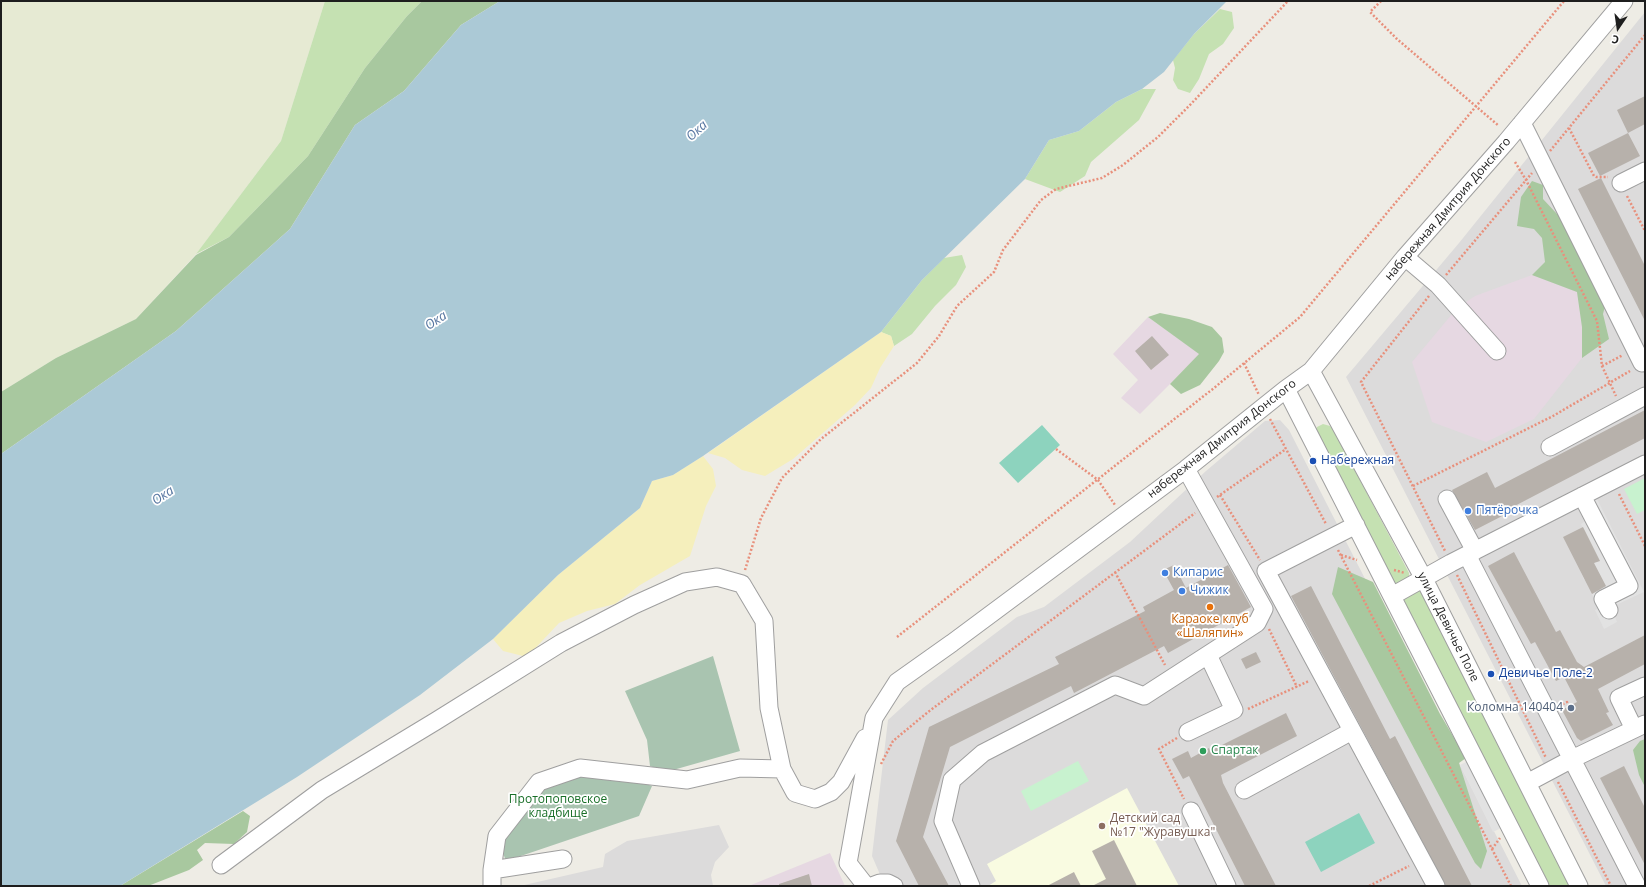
<!DOCTYPE html>
<meta charset="utf-8">
<style>
body{margin:0}
#map{position:relative;width:1646px;height:887px;overflow:hidden;background:#eeece5;font-family:"Open Sans",sans-serif}
canvas{display:block}
.frame{position:absolute;inset:0;border:2px solid #1e1e1e;pointer-events:none}
.north{position:absolute;left:1598px;top:8px;width:40px;height:40px;-webkit-text-stroke:3px #fff;paint-order:stroke;rotate:193deg;font-size:11px;font-weight:700;line-height:16px;text-align:center;color:#1e1e1e}
.north::after{content:'';display:block;margin:auto;width:14px;height:18px;background:#1e1e1e;clip-path:polygon(50% 0,100% 100%,50% 72%,0 100%)}
</style>
<div id="map">
<canvas width="1646" height="887"></canvas>
<div class="frame"></div>
<div class="north">С</div>
</div>
<script>
const ctx = document.querySelector('canvas').getContext('2d');
ctx.lineJoin = 'round';
function fill(path, color) { ctx.fillStyle = color; ctx.fill(path, 'evenodd'); }
const shape = rows => new Path2D(rows.map(r => 'M' + r).join(''));
function strokePath(path, color, width, dash) { ctx.strokeStyle = color; ctx.lineWidth = width; ctx.lineCap = dash ? 'butt' : 'round'; ctx.setLineDash(dash || []); ctx.stroke(path); }
function label(font, color, halo, rows, align = 'center') {
  ctx.font = font + ' "Open Sans",sans-serif'; ctx.lineWidth = 3.5; ctx.setLineDash([]); ctx.textBaseline = 'middle'; ctx.strokeStyle = halo; ctx.fillStyle = color; for (const [text, x, y, turn = 0] of rows) {
    ctx.save(); ctx.translate(x, y); ctx.rotate((+turn || 0) * Math.PI / 180); ctx.textAlign = isNaN(turn) ? turn : align; if (halo) ctx.strokeText(text, 0, 0); ctx.fillText(text, 0, 0); ctx.restore();
  }
}
fill(shape([
 [1645,12,1645,886,1606,886,1346,377,1459,243],
 [1280,420,1289,430,1522,886,885,886,872,856,888,720,923,688,1017,617,1044,607,1130,542,1206,471,1265,421],
 [719,825,729,847,715,862,711,875,713,886,520,886,603,867,605,854,627,841]
]), '#dcdbdb');
fill(shape([
 [1532,275,1577,292,1582,327,1582,358,1534,419,1486,442,1432,422,1412,362,1457,308,1475,296],
 [1148,317,1200,354,1140,414,1121,398,1138,380,1113,354],
 [830,853,845,886,751,886,751,885]
]), '#e6d8e2');
fill(shape([
 [1127,788,1179,886,988,886,996,881,987,864]
]), '#f9fbe1');
fill(shape([
 [1,1,325,1,281,141,196,254,136,319,56,358,1,392]
]), '#e6ead3');
fill(shape([
 [325,1,422,1,407,16,365,68,308,156,229,237,196,254,281,141],
 [1220,9,1232,12,1234,28,1223,44,1209,54,1199,79,1190,93,1178,89,1173,80,1175,68,1173,60,1194,34],
 [1142,89,1156,89,1139,120,1091,162,1085,176,1060,192,1025,179,1049,140,1079,131,1116,102],
 [962,255,966,267,956,285,935,306,912,334,894,346,891,336,881,332,922,280,944,258],
 [1323,424,1330,426,1333,429,1409,573,1409,577,1396,586,1315,431,1317,427],
 [1420,588,1572,886,1548,886,1402,600]
]), '#c5e1b2');
fill(shape([
 [422,1,500,1,461,25,404,91,355,125,290,229,176,331,1,454,1,392,56,358,136,319,196,255,229,237,308,156,365,68,407,16],
 [1532,181,1543,185,1543,199,1557,214,1566,215,1608,294,1603,314,1609,339,1582,358,1582,327,1577,292,1532,275,1545,262,1542,238,1534,229,1517,226,1521,197],
 [1160,313,1189,319,1212,327,1222,338,1224,352,1219,361,1200,385,1181,394,1170,384,1199,354,1148,317],
 [1338,567,1373,582,1440,714,1466,758,1459,763,1487,851,1481,869,1475,863,1332,594],
 [1645,739,1645,787,1639,775,1633,750,1640,741],
 [243,811,250,816,247,832,234,844,205,843,197,850,203,860,189,870,148,886,120,886]
]), '#a8c89f');
fill(shape([
 [881,332,891,336,894,346,880,368,871,388,855,405,793,459,765,476,742,470,725,458,708,453],
 [703,456,713,469,716,486,706,506,690,556,640,585,615,604,587,611,559,623,527,657,503,651,493,639,558,575,640,508,652,481,673,475]
]), '#f5efbc');
fill(shape([
 [713,656,740,751,666,772,650,766,647,740,625,691],
 [561,770,628,778,652,786,639,816,506,861,498,840]
]), '#a9c4b0');
fill(shape([
 [1645,478,1645,510,1637,514,1624,489],
 [1078,761,1089,781,1031,811,1021,791]
]), '#c8f2cf');
fill(shape([
 [1042,425,1060,445,1018,483,999,463],
 [1359,813,1375,843,1321,872,1305,842]
]), '#8dd3be');
fill(shape([
 [1597,499,1644,592,1614,606,1618,613,1614,615,1617,622,1604,629,1595,610,1599,608,1592,594,1606,587,1599,573,1584,580,1580,570,1599,560,1581,524,1585,521,1578,508],
 [1468,761,1501,828,1493,832,1460,765]
]), '#e2e2e2');
fill(shape([
 [500,1,1227,1,1194,34,1164,72,1142,89,1116,102,1079,131,1049,140,1025,179,922,280,881,332,703,456,673,475,652,481,640,508,558,575,493,639,420,695,297,777,120,886,1,886,1,454,176,331,290,229,355,125,404,91,461,25]
]), '#abc9d6');
fill(shape([
 [1645,96,1645,124,1628,133,1617,110],
 [1628,133,1640,156,1600,176,1588,153],
 [1601,178,1645,266,1645,321,1578,189],
 [1152,336,1169,355,1151,370,1135,351],
 [1645,410,1645,438,1507,510,1508,513,1475,530,1452,490,1487,472,1495,488],
 [1583,527,1600,561,1594,563,1606,586,1592,594,1563,537],
 [1514,552,1556,632,1560,630,1577,662,1584,667,1645,635,1645,664,1598,689,1609,712,1606,713,1613,725,1581,741,1577,738,1562,710,1577,702,1564,677,1556,681,1535,642,1531,644,1488,566],
 [1174,565,1186,588,1228,565,1251,607,1168,653,1164,646,1074,693,1071,686,950,747,923,837,949,886,919,886,896,841,929,727,1059,664,1055,657,1145,611,1143,607,1174,590,1163,570],
 [1311,586,1390,739,1395,736,1472,886,1446,886,1291,596],
 [1256,652,1261,662,1246,669,1241,659],
 [1286,713,1297,736,1221,775,1223,783,1276,886,1245,886,1189,776,1183,779,1172,759,1188,751,1191,758,1209,748,1210,751],
 [1624,766,1645,808,1645,865,1600,778],
 [1114,840,1137,886,1092,886,1106,879,1092,851],
 [1074,872,1081,886,1047,886],
 [809,874,812,886,779,886,779,884]
]), '#b7b1ab');
const minor = shape([
 [1522,123,1642,363,1645,362],
 [1621,183,1645,171],
 [1405,257,1438,285,1497,351],
 [1311,371,1424,579,1579,886],
 [1286,389,1540,886],
 [1550,447,1645,396],
 [1582,496,1629,586,1603,599,1609,610],
 [1447,499,1475,551],
 [1356,525,1266,571,1436,886],
 [1467,555,1637,886],
 [1392,596,1451,563,1645,464],
 [1634,729,1619,698,1645,686],
 [1188,732,1234,710,1208,655],
 [782,769,795,793,815,799,831,792,841,782,865,738],
 [1527,783,1572,759,1645,724],
 [1244,790,1352,731],
 [1191,811,1227,886],
 [221,865,322,790,436,721,561,643,634,605,685,582,717,577,742,584,764,621,769,708,782,769,740,768,687,780,580,768,539,782,497,836,492,870,492,886],
 [492,870,563,859],
 [866,886,848,863,874,718,897,682,952,643,1186,469,1286,389,1311,371,1405,257,1506,142,1624,1],
 [872,886,880,883,888,883,894,886],
 [971,886,943,821,952,780,983,753,1115,685,1144,696,1257,623,1264,609,1186,469]
]);
strokePath(minor, '#9f9f9f', 19);
strokePath(shape([
 [1381,1,1370,12,1397,39,1499,126],
 [1569,128,1594,176,1596,177,1608,177],
 [1550,151,1645,35],
 [1515,162,1526,180,1597,321,1602,366,1616,396],
 [1627,196,1645,231],
 [1446,275,1532,173],
 [1429,296,1361,382,1445,551],
 [1244,363,1259,395],
 [1602,366,1623,355],
 [1270,419,1326,524],
 [1056,449,1098,480,1115,505],
 [1413,486,1553,416,1630,371],
 [1619,494,1645,546],
 [1220,495,1260,560],
 [1217,497,1286,449],
 [1338,550,1511,886],
 [1341,555,1357,560],
 [745,570,761,518,782,478,821,439,917,363,939,336,957,306,994,272,1003,250,1041,200,1056,189,1102,178,1123,165,1158,137,1190,105,1288,1],
 [1394,570,1405,573],
 [1115,572,1165,665],
 [1457,575,1546,758],
 [1269,629,1297,687],
 [897,637,1214,388,1300,317,1564,1],
 [1559,706,1567,702,1569,706],
 [1248,709,1309,681],
 [1177,738,1159,749,1184,799],
 [881,764,893,741,928,712,1195,513],
 [1558,782,1611,886],
 [1492,849,1500,838],
 [1369,886,1409,866]
]), '#e8907c', 2.5, [2, 2]);
strokePath(minor, '#fff', 17);
for (const [x, y, r, color] of [
 [1313,461,4,"#1a4fb4"],
 [1468,511,4,"#3f7fe0"],
 [1165,573,4,"#3f7fe0"],
 [1182,591,4,"#3f7fe0"],
 [1210,607,4,"#e8710a"],
 [1491,674,4,"#1a4fb4"],
 [1571,708,4,"#5c6f8a"],
 [1203,751,4,"#2e9e5b"],
 [1102,826,4,"#8d6e63"]
]) { const dot = new Path2D(); dot.arc(x, y, r, 0, 2 * Math.PI); ctx.fillStyle = color; ctx.fill(dot); strokePath(dot, '#fff', 1.5); }
label('12px', '#1e1e1e', '#fff', [
 ["набережная Дмитрия Донского",1448,209,-49],
 ["набережная Дмитрия Донского",1222,439,-38],
 ["улица Девичье Поле",1448,627,63]
]);
label('12px', '#164399', '#fff', [
 ["Набережная",1321,461],
 ["Девичье Поле-2",1499,674]
], 'left');
label('12px', '#366cbe', '#fff', [
 ["Пятёрочка",1476,511],
 ["Кипарис",1173,573],
 ["Чижик",1190,591]
], 'left');
label('12px', '#c56008', '#fff', [
 ["Караоке клуб",1210,620],
 ["«Шаляпин»",1210,634]
]);
label('12px', '#4e5e75', '#fff', [
 ["Коломна 140404",1563,708]
], 'right');
label('12px', '#27864d', '#fff', [
 ["Спартак",1211,751]
], 'left');
label('12px', '#196f28', '#fff', [
 ["Протопоповское",558,800],
 ["кладбище",558,814]
]);
label('12px', '#785e54', '#fff', [
 ["Детский сад",1110,819],
 ["№17 \"Журавушка\"",1110,833]
], 'left');
label('italic 13px', '#5776a1', '#fff', [
 ["Ока",697,131,-42],
 ["Ока",436,321,-33],
 ["Ока",163,496,-33]
]);
</script>
